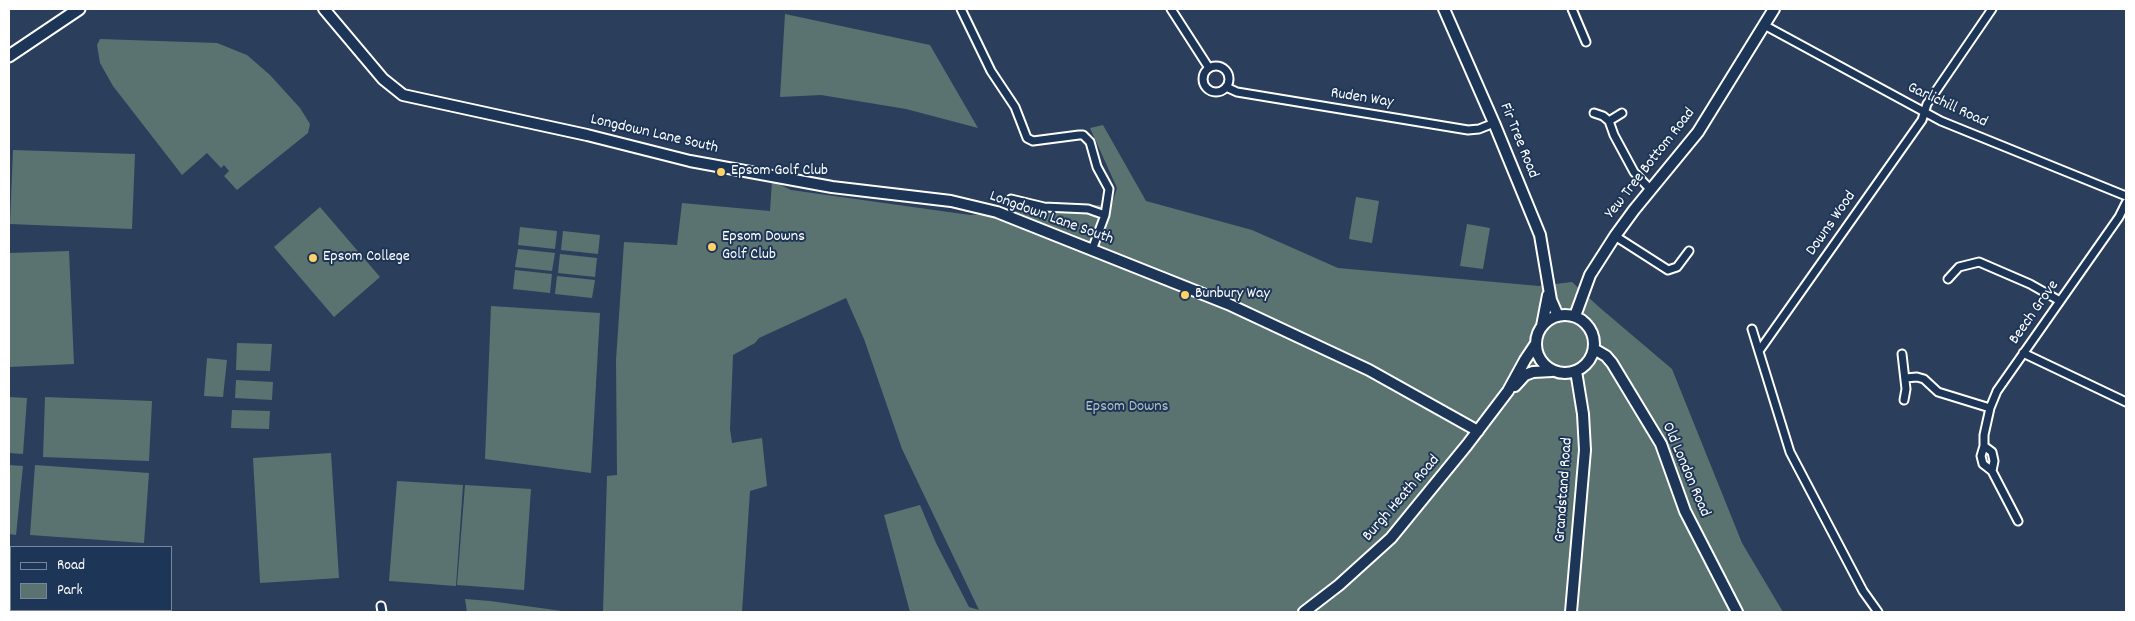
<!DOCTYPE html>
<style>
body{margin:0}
#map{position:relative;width:2135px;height:621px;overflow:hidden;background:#2b3f5c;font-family:Dekko,sans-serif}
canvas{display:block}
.frame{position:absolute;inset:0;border:10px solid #fff;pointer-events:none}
.legend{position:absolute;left:10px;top:546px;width:162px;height:65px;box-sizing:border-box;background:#1d3557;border:1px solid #77869a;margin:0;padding:6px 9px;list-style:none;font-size:15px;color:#fff}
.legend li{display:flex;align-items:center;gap:10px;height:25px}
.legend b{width:25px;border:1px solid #77869a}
</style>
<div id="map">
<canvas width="2135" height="621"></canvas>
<div class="frame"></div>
<ul class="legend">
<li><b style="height:6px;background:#1d3557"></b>Road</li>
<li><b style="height:14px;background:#5a7370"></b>Park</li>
</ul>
</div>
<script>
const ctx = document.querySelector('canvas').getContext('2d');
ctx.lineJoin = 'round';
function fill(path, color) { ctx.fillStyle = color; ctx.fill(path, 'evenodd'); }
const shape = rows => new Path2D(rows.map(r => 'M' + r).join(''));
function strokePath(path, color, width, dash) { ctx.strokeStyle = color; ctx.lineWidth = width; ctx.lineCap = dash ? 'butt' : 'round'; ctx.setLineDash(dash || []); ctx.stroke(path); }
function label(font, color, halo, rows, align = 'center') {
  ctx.font = font + ' Dekko,sans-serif'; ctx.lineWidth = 4; ctx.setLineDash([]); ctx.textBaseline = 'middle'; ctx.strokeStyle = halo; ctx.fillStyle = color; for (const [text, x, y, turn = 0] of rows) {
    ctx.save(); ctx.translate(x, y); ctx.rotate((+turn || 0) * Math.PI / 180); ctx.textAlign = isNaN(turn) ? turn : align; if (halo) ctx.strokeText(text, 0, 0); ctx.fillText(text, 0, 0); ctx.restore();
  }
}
fill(shape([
 [785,14,930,45,978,128,906,109,821,95,780,97],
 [100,39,217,43,247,55,270,75,300,108,310,124,308,133,237,190,224,176,229,171,224,165,221,168,207,153,182,175,113,86,100,63,97,45],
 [1103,125,1146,201,1252,230,1338,268,1539,286,1572,282,1599,307,1672,369,1742,543,1783,612,910,612,884,515,920,505,936,543,969,607,979,610,902,449,864,339,846,298,759,338,755,343,733,355,730,429,732,443,762,438,767,486,750,491,742,612,603,612,607,476,617,475,616,360,624,242,677,245,682,203,770,211,772,181,791,190,970,215,1112,204,1117,188,1090,128],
 [13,150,135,154,132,229,10,224],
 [1356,197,1379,201,1372,243,1349,239],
 [320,207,380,277,334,317,274,247],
 [1467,224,1490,228,1483,269,1460,266],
 [520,227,557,231,555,249,518,245],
 [563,231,600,235,598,254,561,250],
 [518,249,555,253,552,271,515,267],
 [69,251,74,364,9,367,9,253],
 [560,254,597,258,595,277,558,273],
 [515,270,552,274,550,293,513,289],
 [557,276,595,280,592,298,555,294],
 [491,306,600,313,591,473,485,459],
 [237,343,272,344,270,371,236,370],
 [207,358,227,360,223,397,204,396],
 [236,380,273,382,272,400,235,398],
 [9,397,27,398,23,454,9,453],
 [45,397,152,401,149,461,43,457],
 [232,410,270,411,269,429,231,428],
 [331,453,339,578,260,583,253,458],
 [9,465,23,466,16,535,9,534],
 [35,465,149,473,144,543,30,535],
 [397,481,463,485,456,586,389,581],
 [465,485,531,489,524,590,457,585],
 [465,599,490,601,569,612,467,612]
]), '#5a7370');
const street = shape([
 [961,9,991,71,1015,107,1027,138,1033,141,1079,135,1083,135,1090,142,1097,167,1109,189,1105,215,1092,250],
 [1171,9,1209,68],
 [1572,9,1586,42],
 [1764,25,1941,121,2126,196],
 '1203 79a13 13 0 1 1 26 0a13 13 0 1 1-26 0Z',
 [1226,87,1237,92,1468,130,1479,129,1494,123],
 [1594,113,1603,116,1609,121],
 [1622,113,1609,121,1614,135,1634,172,1650,189],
 [1011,199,1044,207,1088,209,1105,215],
 [1615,236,1668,270,1677,267,1689,251],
 [1948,279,1959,267,1979,262,2030,284,2060,301],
 [1752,329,1790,452,1863,591,1878,612],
 [1759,351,1922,120,1927,104,1992,9],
 [2023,353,2126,402],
 [1902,354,1906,389,1904,400],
 [1905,378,1917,377,1924,379,1938,392,1990,408],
 [1984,446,1981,456,1983,464,1992,471,2018,521],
 [1992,471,1994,461,1992,452,1984,446,1984,435,1990,408,1997,391,2119,217,2126,203],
 [381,606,382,612]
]);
const secondary = shape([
 [324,9,383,79,403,95,587,135,690,161,832,187,951,201,997,212,1228,304,1369,370,1478,431],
 [1444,9,1494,123,1540,235,1551,300,1558,316],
 '1536 344a29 29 0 1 1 58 0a29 29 0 1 1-58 0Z',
 [1575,316,1590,275,1615,236,1634,210,1698,132,1774,9],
 [1542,326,1548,295],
 [1594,349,1606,356,1612,363,1661,444,1685,511,1737,612],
 [1515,386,1525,375,1533,372,1552,371],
 [1304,612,1339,585,1391,538,1467,445,1508,391,1525,360,1535,345],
 [1571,612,1585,450,1583,414,1576,371]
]);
const primary = shape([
 [9,56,79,9]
]);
strokePath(street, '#fff', 11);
strokePath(secondary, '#fff', 14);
strokePath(primary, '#fff', 15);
strokePath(street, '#1d3557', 7);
strokePath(secondary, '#1d3557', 10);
strokePath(primary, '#1d3557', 11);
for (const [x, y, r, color] of [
 [721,172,5,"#ffd166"],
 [712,247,5,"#ffd166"],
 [313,258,5,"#ffd166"],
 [1185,295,5,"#ffd166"]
]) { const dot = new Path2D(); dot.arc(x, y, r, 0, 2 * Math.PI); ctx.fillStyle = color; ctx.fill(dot); strokePath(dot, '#1d3557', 2); }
label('16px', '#fff', '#1d3557', [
 ["Ruden Way",1362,99,9],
 ["Garlichill Road",1947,106,25],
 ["Longdown Lane South",654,135,13],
 ["Fir Tree Road",1518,141,68],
 ["Yew Tree Bottom Road",1651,164,-52],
 ["Longdown Lane South",1051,219,20],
 ["Downs Wood",1832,224,-55],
 ["Beech Grove",2035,313,-55],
 ["Old London Road",1685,470,67],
 ["Grandstand Road",1565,490,-86],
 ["Burgh Heath Road",1402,499,-49]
]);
label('16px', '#fff', '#1d3557', [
 ["Epsom Golf Club",731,172],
 ["Epsom Downs",722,238],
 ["Golf Club",722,256],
 ["Epsom College",323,258],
 ["Bunbury Way",1195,295]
], 'left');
label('16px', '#b5c0bf', '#1d3557', [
 ["Epsom Downs",1127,408]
]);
</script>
